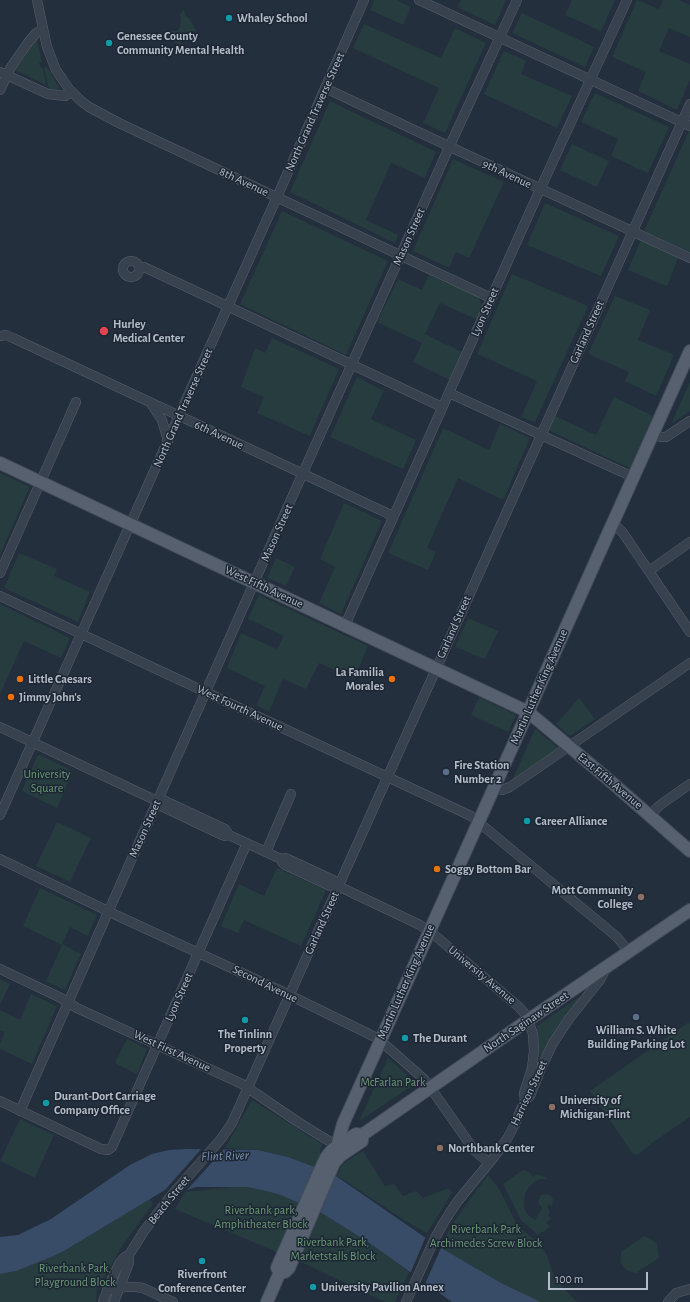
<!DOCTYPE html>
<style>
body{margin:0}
#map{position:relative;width:690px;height:1302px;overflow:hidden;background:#242f3e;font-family:"Alegreya Sans",sans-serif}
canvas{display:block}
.scale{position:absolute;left:548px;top:1272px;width:100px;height:18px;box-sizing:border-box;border:2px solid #b4bcc9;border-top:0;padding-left:5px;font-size:12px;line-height:14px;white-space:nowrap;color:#b4bcc9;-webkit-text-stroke:3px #1d2633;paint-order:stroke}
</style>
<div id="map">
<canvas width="690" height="1302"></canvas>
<div class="scale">100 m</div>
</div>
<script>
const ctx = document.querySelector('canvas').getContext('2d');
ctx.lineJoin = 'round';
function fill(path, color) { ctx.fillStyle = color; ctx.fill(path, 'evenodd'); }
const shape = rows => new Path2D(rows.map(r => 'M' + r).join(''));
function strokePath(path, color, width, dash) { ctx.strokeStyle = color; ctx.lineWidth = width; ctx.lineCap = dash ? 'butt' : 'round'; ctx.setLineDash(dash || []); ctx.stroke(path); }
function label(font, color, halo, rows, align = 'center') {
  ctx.font = font + ' "Alegreya Sans",sans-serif'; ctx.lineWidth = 3; ctx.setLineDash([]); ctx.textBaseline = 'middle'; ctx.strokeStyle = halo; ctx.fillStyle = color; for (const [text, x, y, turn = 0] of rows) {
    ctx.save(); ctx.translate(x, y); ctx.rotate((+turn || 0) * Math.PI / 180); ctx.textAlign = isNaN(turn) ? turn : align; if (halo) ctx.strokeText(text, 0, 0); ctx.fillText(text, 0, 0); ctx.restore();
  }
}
fill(shape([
 [374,0,396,0,411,7,403,25,370,10],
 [461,0,506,0,495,25,457,7],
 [572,0,615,0,601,31,565,15],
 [637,0,659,9,663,0,679,0,690,5,690,37,669,28,659,51,690,64,690,80,677,110,638,91,646,72,612,57],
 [184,10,185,15,189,18,196,30,195,31,187,32,180,45,171,40,169,33,172,31,177,31,180,27,181,17,179,15],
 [522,13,594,47,585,67,512,33],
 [364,24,441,58,455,28,486,43,445,133,423,123,439,88,353,48],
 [37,39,42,62,39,63,41,68,43,68,46,85,15,70],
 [504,51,526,61,521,74,572,96,557,128,484,94],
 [47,67,59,87,59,89,57,91,49,90,44,68],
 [595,93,669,127,648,173,611,156,618,139,581,122],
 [330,101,436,152,425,178,391,163,366,220,398,235,395,243,290,192],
 [689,131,690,131,690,252,644,231],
 [572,144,609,161,597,187,560,170],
 [453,159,504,182,469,258,456,252,449,268,413,251],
 [545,203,619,236,601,276,527,245],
 [282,211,388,261,346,355,240,304],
 [641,240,678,258,667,286,628,270],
 [512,274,588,306,535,422,521,417,537,381,477,354],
 [429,275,478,297,483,306,478,320,440,303,425,334,462,352,452,381,413,362,422,343,377,322,398,279,422,290],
 [615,296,650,310,638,340,674,355,656,396,625,381,629,372,588,354],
 [272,338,339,369,310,436,257,413,264,397,241,387,255,348,265,353],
 [357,377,384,391,371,419,416,440,403,469,330,437],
 [690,382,690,411,671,424],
 [614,397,653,416,630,468,548,430,555,416,596,435],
 [500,424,530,438,503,500,458,478,427,548,436,552,428,570,388,553,443,428,489,450],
 [0,473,30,487,0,555],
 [344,503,382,521,341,614,319,603,335,567,320,559],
 [19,553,57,569,54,576,90,592,78,622,4,588],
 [276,558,295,567,286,586,267,578],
 [259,595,368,646,354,679,319,663,306,689,283,679,269,712,256,705,265,686,227,668,241,633,277,649,284,636,248,619],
 [0,604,70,638,61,658,24,641,0,694],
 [468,618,498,631,485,659,455,647],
 [479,697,516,715,508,732,471,715],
 [579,698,595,719,570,736,556,724],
 [535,729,557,747,558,750,511,783],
 [40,755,73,771,57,808,22,791,37,756],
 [57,822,91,838,70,882,36,866],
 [277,868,326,890,301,946,244,920,238,933,221,926,239,884,264,896],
 [40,888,97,915,88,936,70,927,62,944,81,954,65,990,46,981,62,945,23,926],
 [0,979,10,984,0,1005],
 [31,994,57,1006,32,1064,0,1049,0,1043,5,1032,0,1030,0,1010,20,1020],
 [579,997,580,999,541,1057,540,1057,537,1026],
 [689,1022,690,1024,690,1117,652,1143,638,1155,633,1154,590,1091],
 [127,1039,147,1049,137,1074,115,1063],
 [388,1058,416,1083,361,1120,360,1119],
 [252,1100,322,1144,320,1151,320,1169,288,1157,258,1150,225,1148],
 [20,1119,54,1135,35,1178,0,1161],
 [363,1151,385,1186,394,1184,403,1196,416,1191,423,1198,449,1188,452,1193,427,1233,407,1222,344,1180,333,1174,337,1176,341,1167,345,1162],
 [523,1170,529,1172,533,1177,537,1174,547,1178,547,1179,541,1179,534,1182,529,1187,525,1193,524,1203,525,1210,529,1216,535,1220,542,1208,538,1202,541,1195,548,1194,551,1196,553,1199,552,1206,549,1205,547,1207,550,1212,548,1214,551,1219,546,1222,550,1227,538,1235,521,1220,503,1184],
 [488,1175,499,1189,516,1223,522,1230,539,1243,547,1255,552,1271,558,1282,577,1302,541,1302,503,1284,441,1248,449,1230,458,1216],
 [233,1187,247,1187,262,1190,281,1195,299,1202,277,1252,175,1209,185,1192],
 [150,1199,153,1204,122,1246,97,1290,96,1302,0,1302,0,1274,16,1271,49,1258,64,1251],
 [320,1212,368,1242,409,1272,395,1302,385,1302,299,1261],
 [644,1236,652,1240,657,1244,659,1258,636,1273,628,1271,624,1268,621,1262,621,1252]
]), '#263c3f');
fill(shape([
 [188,1149,258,1150,288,1157,320,1169,333,1174,436,1245,503,1284,541,1302,452,1302,368,1242,320,1212,281,1195,262,1190,247,1187,196,1187,187,1190,165,1190,64,1251,49,1258,16,1271,0,1274,0,1237,18,1235,51,1219,130,1165,152,1154,169,1150]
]), '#394c67');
fill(shape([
 [202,1148,225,1148,187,1190,165,1190],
 [426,1236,442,1246,425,1284,410,1274]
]), '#242f3e');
const minor = shape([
 [37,0,47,47,56,70,69,89,81,101,89,107,119,123,491,298],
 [419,0,690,126],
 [0,72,48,94,65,96,71,92],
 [325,88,459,151,690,258],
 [0,90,11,67,27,44,36,33,43,29],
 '123 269a8 8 0 1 1 16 0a8 8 0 1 1-16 0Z',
 [139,267,144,267,442,407],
 [0,336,6,335,13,338,393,516],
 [449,393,633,477],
 [152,405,162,420,168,441],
 [653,434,661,437,666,437,690,421],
 [612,525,618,528,623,533,690,632],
 [649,571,690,542],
 [0,573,76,402],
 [0,596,471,816,617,937,629,952],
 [345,625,537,196,627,0],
 [0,727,157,801,161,806,222,835,225,836,229,835],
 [494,788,502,790,510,787,690,663],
 [157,801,163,800,225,829,229,835,281,859,283,863,285,865,330,886,334,887,338,886,361,897,420,925,438,938,519,1007,526,1015,533,1034,534,1051,532,1068,524,1093,525,1100],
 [0,815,277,197,364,0],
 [650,815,660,805,690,784],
 [266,852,291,794],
 [0,859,118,916,279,990,375,1037,391,1050,425,1080,474,1150,489,1163],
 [281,859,285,858,288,859,333,880,337,883,338,886],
 [0,969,61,998,77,1008,242,1084,298,1122,337,1146],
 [0,1101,101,1149,108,1150,112,1147,247,843],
 [20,1111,289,504,446,154,517,0],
 [107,1290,125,1287,136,1287,143,1288,173,1302],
 [103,1302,110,1283,120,1262,125,1257,129,1255],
 [114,1302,129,1263,129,1255,144,1231,170,1197,221,1139,232,1123,690,104],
 [406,1302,435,1238,444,1222,457,1202,494,1157,507,1139,514,1126,525,1100,530,1096,542,1066,553,1043,569,1019,600,980,604,972,604,968],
 [668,1302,676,1293,690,1289]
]);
const major = shape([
 [0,463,524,710,533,716,609,780,690,851],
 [342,1154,337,1146,343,1124,690,351],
 [280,1272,277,1268,279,1263,322,1166,327,1156,333,1149,356,1134,362,1135,518,1027,690,910],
 [280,1272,285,1272,289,1268,334,1163,340,1156,362,1141,362,1135],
 [267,1302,280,1272]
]);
strokePath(minor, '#565f6c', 10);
strokePath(major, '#414a57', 14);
strokePath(minor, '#38414e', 9);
strokePath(major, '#56606e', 12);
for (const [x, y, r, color] of [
 [229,18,4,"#0f9aa8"],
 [109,43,4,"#0f9aa8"],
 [104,331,5,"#e0444e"],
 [20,679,4,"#e8710a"],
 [392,679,4,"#e8710a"],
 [11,697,4,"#e8710a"],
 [446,772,4,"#5c6f8a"],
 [527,821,4,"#0f9aa8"],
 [437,869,4,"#e8710a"],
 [641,897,4,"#8d6e63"],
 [636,1017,4,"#5c6f8a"],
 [245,1020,4,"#0f9aa8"],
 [405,1038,4,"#0f9aa8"],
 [46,1103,4,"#0f9aa8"],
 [552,1107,4,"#8d6e63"],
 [440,1148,4,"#8d6e63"],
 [202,1261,4,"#0f9aa8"],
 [313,1287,4,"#0f9aa8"]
]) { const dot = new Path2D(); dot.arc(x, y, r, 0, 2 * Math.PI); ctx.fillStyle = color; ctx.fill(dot); strokePath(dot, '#1d2633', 1.5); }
label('bold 12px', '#b4bcc9', '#1d2633', [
 ["Whaley School",237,18],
 ["Genessee County",117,36],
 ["Community Mental Health",117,50],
 ["Hurley",113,324],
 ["Medical Center",113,338],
 ["La Familia",384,672,"right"],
 ["Morales",384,686,"right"],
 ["Little Caesars",28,679],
 ["Jimmy John's",19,697],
 ["Fire Station",454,765],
 ["Number 2",454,779],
 ["Career Alliance",535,821],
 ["Soggy Bottom Bar",445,869],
 ["Mott Community",633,890,"right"],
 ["College",633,904,"right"],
 ["William S. White",636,1030,"center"],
 ["Building Parking Lot",636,1044,"center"],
 ["The Tinlinn",245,1034,"center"],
 ["Property",245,1048,"center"],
 ["The Durant",413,1038],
 ["Durant-Dort Carriage",54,1096],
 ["Company Office",54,1110],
 ["University of",560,1100],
 ["Michigan-Flint",560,1114],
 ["Northbank Center",448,1148],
 ["Riverfront",202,1274,"center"],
 ["Conference Center",202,1288,"center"],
 ["University Pavilion Annex",321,1287]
], 'left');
label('12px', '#b4bcc9', '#1d2633', [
 ["North Grand Traverse Street",315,112,-66],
 ["9th Avenue",507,174,25],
 ["8th Avenue",244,182,25],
 ["Mason Street",409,237,-66],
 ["Lyon Street",485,312,-66],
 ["Garland Street",587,332,-66],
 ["North Grand Traverse Street",183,408,-66],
 ["6th Avenue",219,435,25],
 ["Mason Street",277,533,-66],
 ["West Fifth Avenue",264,587,25],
 ["Garland Street",454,627,-66],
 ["Martin Luther King Avenue",539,687,-66],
 ["West Fourth Avenue",240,708,25],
 ["East Fifth Avenue",610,781,40],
 ["Mason Street",145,829,-66],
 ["Garland Street",322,923,-66],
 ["University Avenue",482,975,40],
 ["Martin Luther King Avenue",406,982,-66],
 ["Second Avenue",265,984,26],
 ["Lyon Street",179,997,-66],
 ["North Saginaw Street",526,1022,-34],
 ["West First Avenue",172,1051,25],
 ["Harrison Street",529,1093,-65],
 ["Beach Street",169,1200,-51]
]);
label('12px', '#6b9a76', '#1d2633', [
 ["University",47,774],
 ["Square",47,788],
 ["McFarlan Park",393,1082],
 ["Riverbank park,",261,1210],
 ["Amphitheater Block",261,1224],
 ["Riverbank Park",486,1229],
 ["Archimedes Screw Block",486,1243],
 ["Riverbank Park,",333,1242],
 ["Marketstalls Block",333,1256],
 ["Riverbank Park,",75,1268],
 ["Playground Block",75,1282]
]);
label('italic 13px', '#7c92b1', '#1d2633', [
 ["Flint River",225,1156,-2]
]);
</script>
